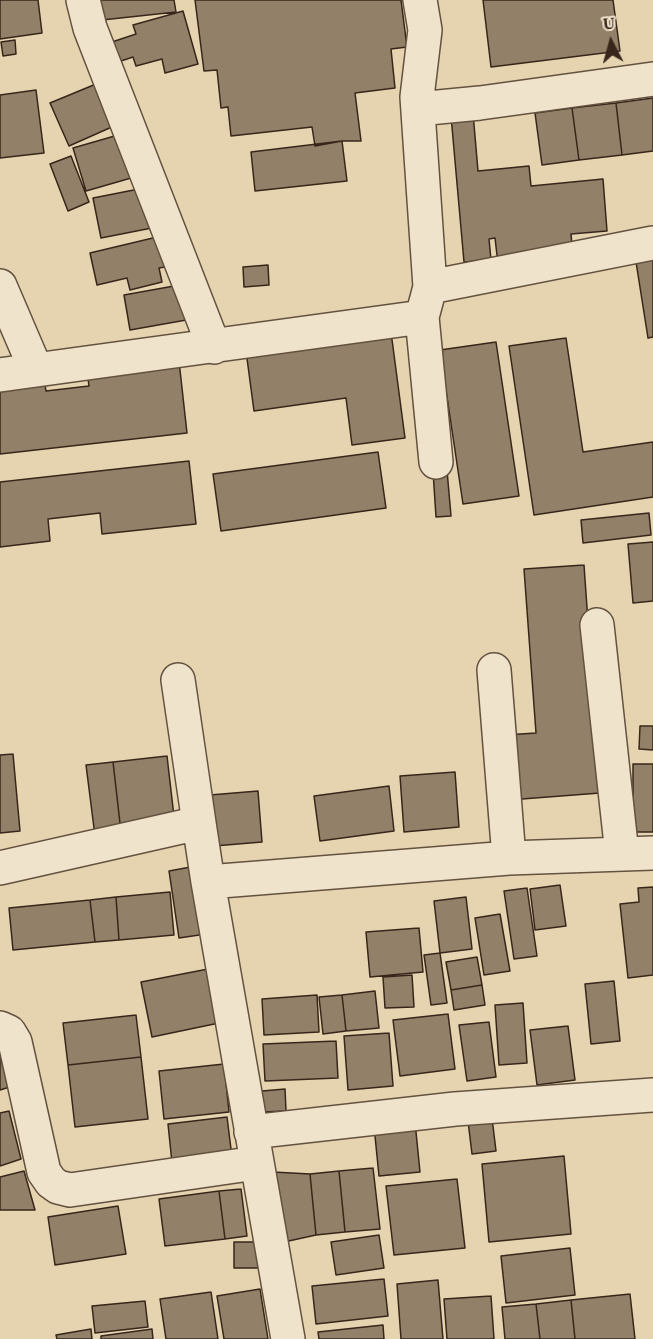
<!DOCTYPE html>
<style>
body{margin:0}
#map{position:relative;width:653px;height:1339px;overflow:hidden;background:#e6d4b1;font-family:"EB Garamond",serif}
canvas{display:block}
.north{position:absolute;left:581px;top:12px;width:60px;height:60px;-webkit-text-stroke:4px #efe3cc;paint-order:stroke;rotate:354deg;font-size:16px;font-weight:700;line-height:24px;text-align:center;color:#38261a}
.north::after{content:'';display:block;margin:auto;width:21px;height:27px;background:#38261a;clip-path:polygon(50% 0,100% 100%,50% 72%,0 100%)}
</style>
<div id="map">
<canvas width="653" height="1339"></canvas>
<div class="north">U</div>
</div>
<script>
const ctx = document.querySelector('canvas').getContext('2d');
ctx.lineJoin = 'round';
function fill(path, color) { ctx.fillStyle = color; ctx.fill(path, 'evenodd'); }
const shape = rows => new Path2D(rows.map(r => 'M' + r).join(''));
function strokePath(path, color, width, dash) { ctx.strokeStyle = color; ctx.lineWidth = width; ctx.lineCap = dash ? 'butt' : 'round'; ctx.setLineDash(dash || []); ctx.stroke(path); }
const building = shape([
 [0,0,38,0,42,33,0,39,0,0],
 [100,0,174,0,176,12,102,20,100,0],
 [195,0,401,0,407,47,391,49,395,88,355,93,361,141,342,141,315,146,312,127,231,136,228,107,221,108,217,70,204,71,195,0],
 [483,0,613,0,620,51,491,67,483,0],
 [183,11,198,64,165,73,162,59,136,66,133,57,118,62,112,42,136,34,133,25,183,11],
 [15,40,16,54,3,56,1,42,15,40],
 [96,84,114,126,69,146,50,103,96,84],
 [36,90,44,153,0,158,0,95,36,90],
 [653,98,653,151,622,155,616,103,653,98],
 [616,103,622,155,579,160,572,108,616,103],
 [572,108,579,160,542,165,535,113,572,108],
 [473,113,478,171,529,166,531,186,603,179,607,231,571,234,572,246,498,264,495,238,489,239,491,260,464,262,451,116,473,113],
 [125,133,138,176,86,191,73,148,125,133],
 [342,141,347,181,255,191,251,152,342,141],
 [71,156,89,202,68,211,50,164,71,156],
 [149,187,157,227,101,238,93,198,149,187],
 [157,237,165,267,159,268,162,282,130,290,127,278,97,285,90,253,157,237],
 [653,260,653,337,648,338,636,262,653,260],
 [268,265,269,285,244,287,243,267,268,265],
 [174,286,192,319,130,330,124,295,174,286],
 [391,332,405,438,352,445,346,398,254,411,246,351,391,332],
 [566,338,583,452,653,442,653,497,534,515,509,346,566,338],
 [496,342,519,496,463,504,440,350,496,342],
 [179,361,187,433,0,454,0,383,44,378,46,391,89,386,87,372,179,361],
 [378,452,386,508,221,531,213,474,378,452],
 [189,461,196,524,102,534,100,513,48,519,50,541,0,547,0,482,189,461],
 [447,470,451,516,436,517,433,471,447,470],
 [649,513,651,535,583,543,581,520,649,513],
 [653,542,653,601,633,603,628,544,653,542],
 [584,565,600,793,509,800,505,735,536,733,524,569,584,565],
 [640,726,653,726,653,750,639,749,640,726],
 [13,754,20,831,0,833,0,755,13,754],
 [167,756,175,825,121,832,113,762,167,756],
 [113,762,121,832,95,836,86,765,113,762],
 [633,764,653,764,653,832,633,832,633,764],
 [455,772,459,827,404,832,400,776,455,772],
 [389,786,394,831,320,841,314,796,389,786],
 [258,791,262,842,214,846,210,795,258,791],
 [196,866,206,934,179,938,169,871,196,866],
 [560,885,566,926,535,930,530,889,560,885],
 [653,887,653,975,628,978,620,904,639,902,638,888,653,887],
 [527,888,537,956,514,959,504,891,527,888],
 [170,892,174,935,119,940,116,897,170,892],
 [116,897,119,940,95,942,90,900,116,897],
 [466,897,472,949,440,953,434,901,466,897],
 [90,900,95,942,13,950,9,908,90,900],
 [500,914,510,971,484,975,475,918,500,914],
 [419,928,423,972,370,977,366,932,419,928],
 [440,953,447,1003,431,1005,424,955,440,953],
 [477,957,482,985,451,990,446,962,477,957],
 [208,969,219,1023,152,1037,141,982,208,969],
 [412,975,414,1007,385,1008,383,977,412,975],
 [614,981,620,1041,591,1044,585,984,614,981],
 [482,985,485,1005,454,1010,451,990,482,985],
 [375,991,379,1028,346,1031,342,995,375,991],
 [317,995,319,1032,264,1035,262,999,317,995],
 [342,995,346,1031,323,1034,319,997,342,995],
 [523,1003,527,1063,499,1065,495,1005,523,1003],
 [448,1014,455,1069,400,1076,393,1020,448,1014],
 [136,1015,141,1057,68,1065,63,1023,136,1015],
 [489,1022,496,1077,467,1081,459,1025,489,1022],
 [568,1026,575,1080,537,1085,530,1030,568,1026],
 [389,1033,393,1086,348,1090,344,1036,389,1033],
 [336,1041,338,1078,265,1081,263,1044,336,1041],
 [0,1046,16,1085,0,1090,0,1046],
 [141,1057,148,1119,75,1127,68,1065,141,1057],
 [224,1064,229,1112,164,1119,159,1071,224,1064],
 [285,1089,286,1111,263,1112,262,1091,285,1089],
 [9,1111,21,1159,0,1166,0,1113,9,1111],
 [227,1117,232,1157,172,1163,168,1124,227,1117],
 [492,1118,496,1151,472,1154,468,1121,492,1118],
 [415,1122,420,1172,379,1176,374,1126,415,1122],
 [564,1156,571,1234,489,1242,482,1164,564,1156],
 [373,1168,380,1229,345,1232,339,1171,373,1168],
 [24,1171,35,1210,0,1210,0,1177,24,1171],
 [339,1171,345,1232,316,1235,310,1174,339,1171],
 [273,1172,310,1174,316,1235,284,1242,273,1172],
 [457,1179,465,1248,394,1255,386,1186,457,1179],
 [241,1189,247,1236,225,1239,219,1191,241,1189],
 [219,1191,225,1239,165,1246,159,1199,219,1191],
 [118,1206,126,1254,55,1265,48,1217,118,1206],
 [379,1235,384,1268,336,1275,331,1242,379,1235],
 [234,1242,261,1242,260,1268,234,1268,234,1242],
 [570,1248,575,1295,506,1303,501,1256,570,1248],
 [384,1279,388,1316,316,1324,312,1286,384,1279],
 [438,1280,443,1339,401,1339,397,1284,438,1280],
 [260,1289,268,1339,224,1339,217,1296,260,1289],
 [211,1292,218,1339,166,1339,160,1299,211,1292],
 [630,1294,635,1339,575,1339,571,1300,630,1294],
 [491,1296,494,1339,447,1339,444,1299,491,1296],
 [571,1300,575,1339,540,1339,536,1304,571,1300],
 [145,1301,148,1327,95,1333,92,1306,145,1301],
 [536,1304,540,1339,505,1339,502,1307,536,1304],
 [383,1325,384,1339,319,1339,318,1332,383,1325],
 [91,1329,92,1339,57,1339,56,1335,91,1329],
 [152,1329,153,1339,101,1339,101,1336,152,1329]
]);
fill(building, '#928069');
strokePath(building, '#38261a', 1.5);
const minor = shape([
 [83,0,90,28,214,347],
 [418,109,480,103,653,79],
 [0,286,36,370],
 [430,287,653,243],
 [422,317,436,462],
 [0,375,422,317,430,287,417,97,425,30,420,0],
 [597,625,622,854],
 [494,670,509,858],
 [178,680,199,823],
 [0,868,199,823,208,882],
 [0,1028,9,1032,15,1042,44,1172,51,1182,58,1187,70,1190,256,1163],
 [251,1132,455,1109,653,1095],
 [288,1339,208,882,509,858,653,853]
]);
strokePath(minor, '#645240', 36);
strokePath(minor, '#efe3cc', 33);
</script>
